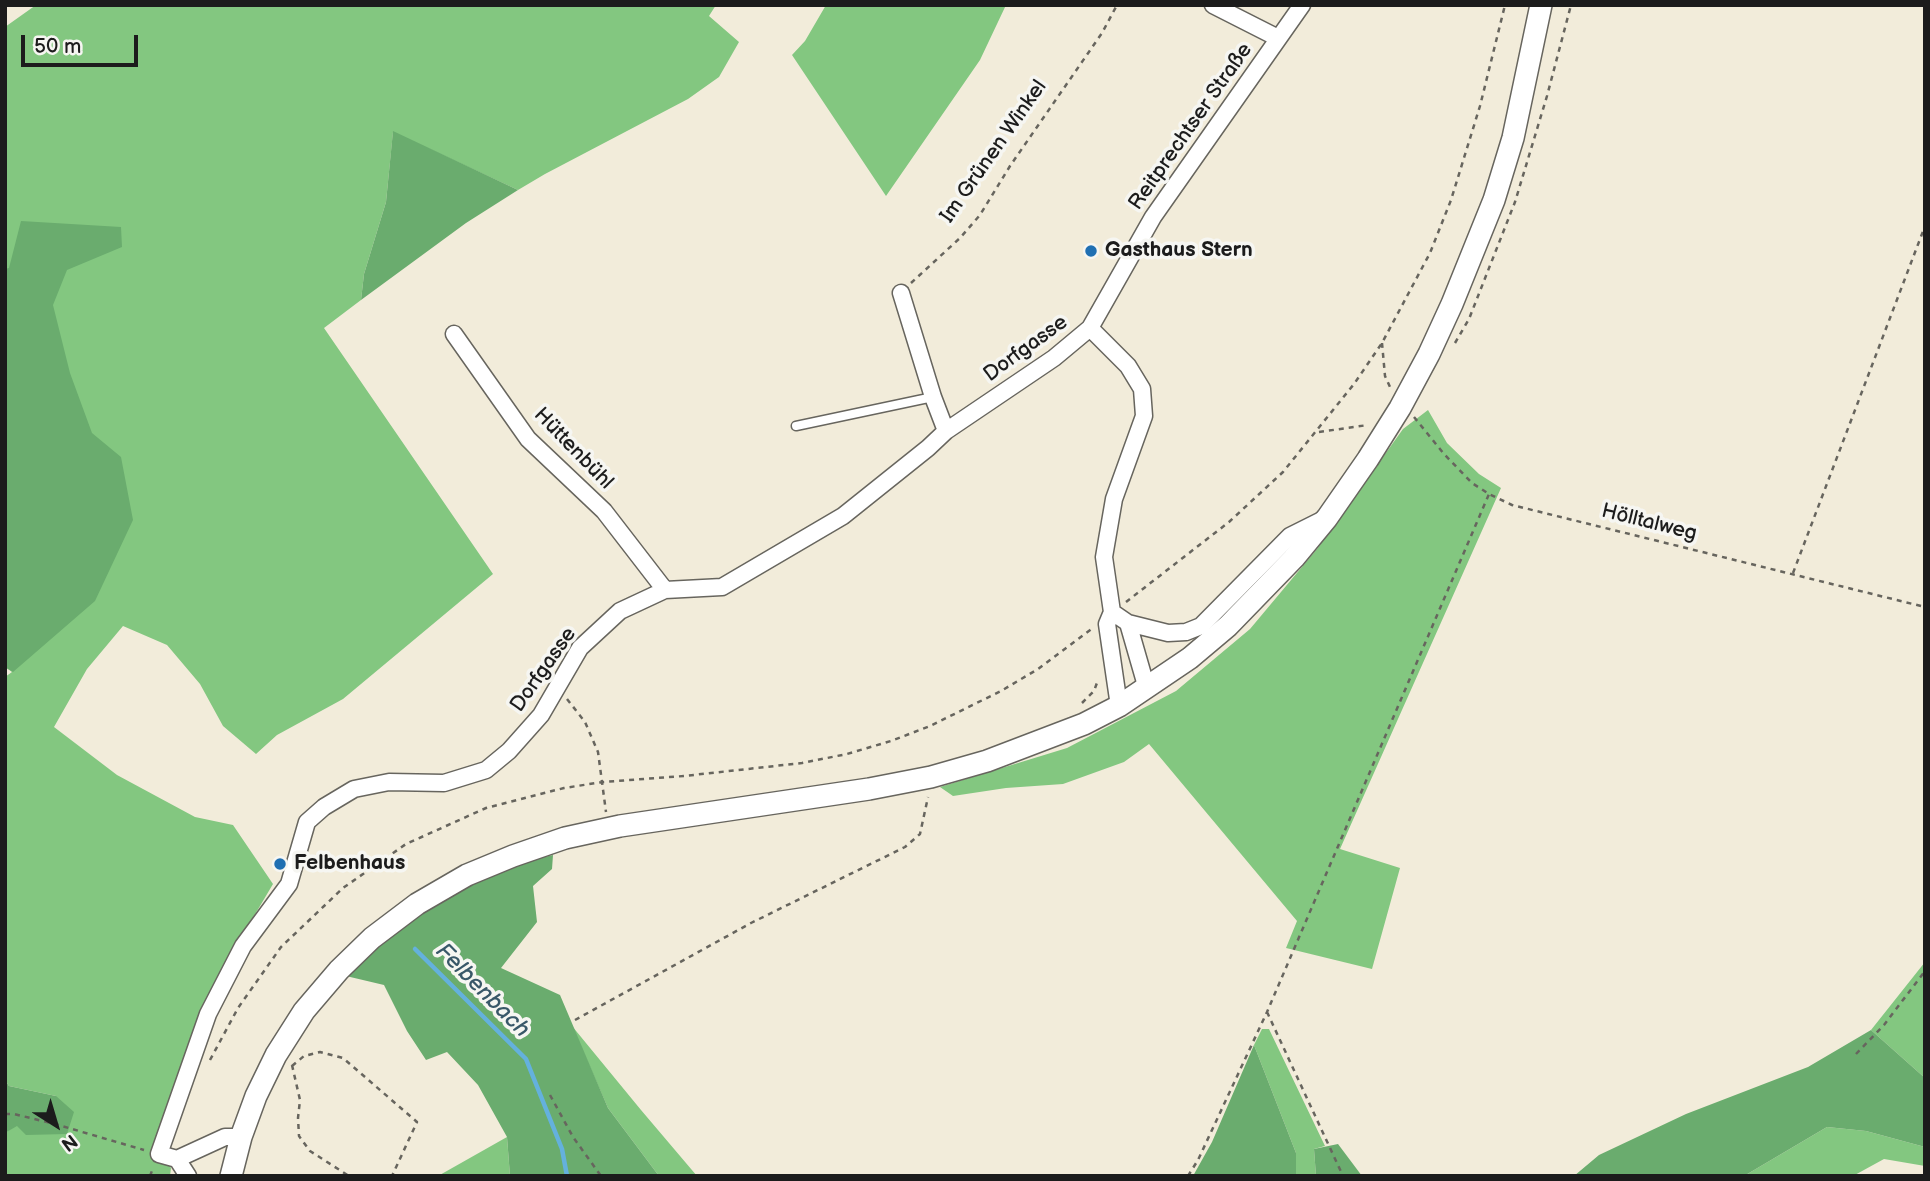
<!DOCTYPE html>
<meta charset="utf-8">
<style>
body{margin:0}
#map{position:relative;width:1930px;height:1181px;overflow:hidden;background:#f2ecda;font-family:"Balsamiq Sans",sans-serif}
canvas{display:block}
.frame{position:absolute;inset:0;border:7px solid #1c1c1c;pointer-events:none}
.north{position:absolute;left:21px;top:1090px;width:70px;height:70px;-webkit-text-stroke:5px #f6f6f2;paint-order:stroke;rotate:143deg;font-size:19px;font-weight:700;line-height:28px;text-align:center;color:#1c1c1c}
.north::after{content:'';display:block;margin:auto;width:24px;height:32px;background:#1c1c1c;clip-path:polygon(50% 0,100% 100%,50% 72%,0 100%)}
.scale{position:absolute;left:21px;top:35px;width:117px;height:32px;box-sizing:border-box;border:4px solid #1c1c1c;border-top:0;padding-left:9px;font-size:21px;line-height:24px;white-space:nowrap;color:#1c1c1c;-webkit-text-stroke:5px #f6f6f2;paint-order:stroke}
</style>
<div id="map">
<canvas width="1930" height="1181"></canvas>
<div class="frame"></div>
<div class="north">N</div>
<div class="scale">50 m</div>
</div>
<script>
const ctx = document.querySelector('canvas').getContext('2d');
ctx.lineJoin = 'round';
function fill(path, color) { ctx.fillStyle = color; ctx.fill(path, 'evenodd'); }
const shape = rows => new Path2D(rows.map(r => 'M' + r).join(''));
function strokePath(path, color, width, dash) { ctx.strokeStyle = color; ctx.lineWidth = width; ctx.lineCap = dash ? 'butt' : 'round'; ctx.setLineDash(dash || []); ctx.stroke(path); }
function label(font, color, halo, rows, align = 'center') {
  ctx.font = font + ' "Balsamiq Sans",sans-serif'; ctx.lineWidth = 7; ctx.setLineDash([]); ctx.textBaseline = 'middle'; ctx.strokeStyle = halo; ctx.fillStyle = color; for (const [text, x, y, turn = 0] of rows) {
    ctx.save(); ctx.translate(x, y); ctx.rotate((+turn || 0) * Math.PI / 180); ctx.textAlign = isNaN(turn) ? turn : align; if (halo) ctx.strokeText(text, 0, 0); ctx.fillText(text, 0, 0); ctx.restore();
  }
}
fill(shape([
 [36,5,716,5,709,16,739,42,719,77,688,99,545,174,518,190,393,132,386,202,364,274,361,300,324,328,493,574,343,699,277,735,256,754,223,726,200,684,167,645,123,626,87,669,54,727,117,775,195,817,233,825,273,884,215,982,155,1142,171,1168,170,1176,5,1176,5,1133,56,1096,9,1086,5,1080,5,677,12,672,5,667,5,27],
 [826,5,1006,5,980,60,886,196,792,55,805,41],
 [1428,410,1447,443,1479,474,1501,488,1340,849,1400,868,1372,969,1286,948,1297,921,1149,744,1124,762,1063,784,1006,788,953,796,940,787,1067,748,1176,691,1250,629,1317,549,1403,429],
 [1925,962,1925,1078,1871,1030],
 [572,1026,641,1110,697,1176,659,1176,608,1108],
 [1262,1029,1269,1029,1325,1146,1314,1149,1316,1176,1296,1176,1296,1153,1254,1045],
 [1827,1127,1866,1131,1925,1147,1925,1166,1884,1159,1853,1176,1744,1176],
 [507,1137,510,1176,438,1176]
]), '#83c780');
fill(shape([
 [393,131,518,190,466,223,361,300,364,274,386,202],
 [21,221,121,227,122,247,67,270,53,305,70,373,92,433,121,457,133,520,95,601,13,672,5,667,5,269,9,268],
 [553,855,552,869,533,886,537,922,501,968,560,995,608,1108,659,1176,510,1176,507,1137,478,1085,447,1052,426,1060,407,1031,384,985,346,976,397,927,443,895,514,864],
 [1871,1030,1925,1078,1925,1147,1866,1131,1827,1127,1744,1176,1574,1176,1599,1155,1686,1114,1808,1067],
 [1254,1045,1296,1153,1296,1176,1193,1176,1212,1142],
 [5,1080,9,1086,56,1096,74,1112,67,1134,26,1135,17,1126,5,1133],
 [1338,1144,1362,1176,1316,1176,1314,1149]
]), '#6aac6e');
strokePath(shape([
 [415,949,526,1059,562,1149,567,1176]
]), '#64b1dd', 4.5);
const lane = shape([
 [796,426,933,397]
]);
const street = shape([
 [1213,5,1278,38],
 [901,293,933,397,946,431],
 [1090,328,1128,366,1142,389,1144,416,1114,499,1104,557,1112,612],
 [454,334,528,439,604,511,665,590],
 [1112,612,1128,623,1168,633,1186,632,1201,626,1290,536,1322,520],
 [1112,612,1107,624,1119,706],
 [1128,623,1147,689],
 [177,1159,159,1154,208,1014,243,946,289,884,307,822,324,807,354,789,389,782,444,783,486,770,509,751,541,715,580,648,620,611,665,590,722,587,843,516,928,448,946,431,1054,358,1090,328,1153,217,1302,5],
 [177,1159,225,1137,241,1137],
 [177,1159,188,1176]
]);
const secondary = shape([
 [231,1176,241,1137,256,1096,276,1055,304,1011,339,970,372,938,417,904,467,875,513,856,565,838,620,826,869,789,931,777,987,761,1084,724,1119,706,1190,658,1228,626,1294,558,1327,518,1368,459,1400,408,1429,354,1452,304,1494,200,1513,138,1541,5]
]);
strokePath(lane, '#67655e', 11);
strokePath(street, '#67655e', 19);
strokePath(secondary, '#67655e', 24);
strokePath(shape([
 [911,283,960,238,980,215,1010,166,1102,33,1117,5],
 [1382,343,1385,376,1390,387],
 [1455,343,1469,319,1515,202,1547,96,1571,5],
 [1414,417,1444,454,1472,483,1489,494,1512,505,1925,607],
 [1319,432,1368,425],
 [1793,573,1925,226],
 [1126,602,1229,522,1283,472,1354,384,1382,343,1430,253,1451,200,1480,106,1505,5],
 [567,699,585,722,598,752,606,812],
 [1082,703,1094,691,1098,680],
 [1267,1012,1343,1176],
 [575,1020,751,923,905,847,920,834,928,797],
 [1856,1054,1884,1025,1925,971],
 [210,1060,238,1008,281,947,343,888,406,844,486,808,564,788,603,782,684,776,802,763,847,754,891,741,930,726,1001,691,1038,669,1093,628],
 [292,1065,300,1100,298,1118,299,1136,310,1151,349,1176],
 [292,1066,304,1056,320,1052,343,1058,417,1122,392,1176],
 [550,1095,573,1137,601,1176],
 [5,1114,14,1114,55,1124,144,1150],
 [150,1176,153,1168],
 [1188,1176,1198,1160,1267,1012,1489,494]
]), '#67655e', 2.5, [5, 5]);
strokePath(lane, '#fff', 8);
strokePath(street, '#fff', 16);
strokePath(secondary, '#fff', 21);
for (const [x, y, r, color] of [
 [1091,251,7,"#1f6fb2"],
 [280,864,7,"#1f6fb2"]
]) { const dot = new Path2D(); dot.arc(x, y, r, 0, 2 * Math.PI); ctx.fillStyle = color; ctx.fill(dot); strokePath(dot, '#f6f6f2', 2.5); }
label('21px', '#1c1c1c', '#f6f6f2', [
 ["Reitprechtser Straße",1191,127,-55],
 ["Im Grünen Winkel",994,152,-55],
 ["Dorfgasse",1026,349,-36],
 ["Hüttenbühl",573,449,46],
 ["Hölltalweg",1649,523,14],
 ["Dorfgasse",544,670,-55]
]);
label('bold 21px', '#1c1c1c', '#f6f6f2', [
 ["Gasthaus Stern",1105,251],
 ["Felbenhaus",294,864]
], 'left');
label('italic 23px', '#395869', '#f6f6f2', [
 ["Felbenbach",482,991,45]
]);
</script>
